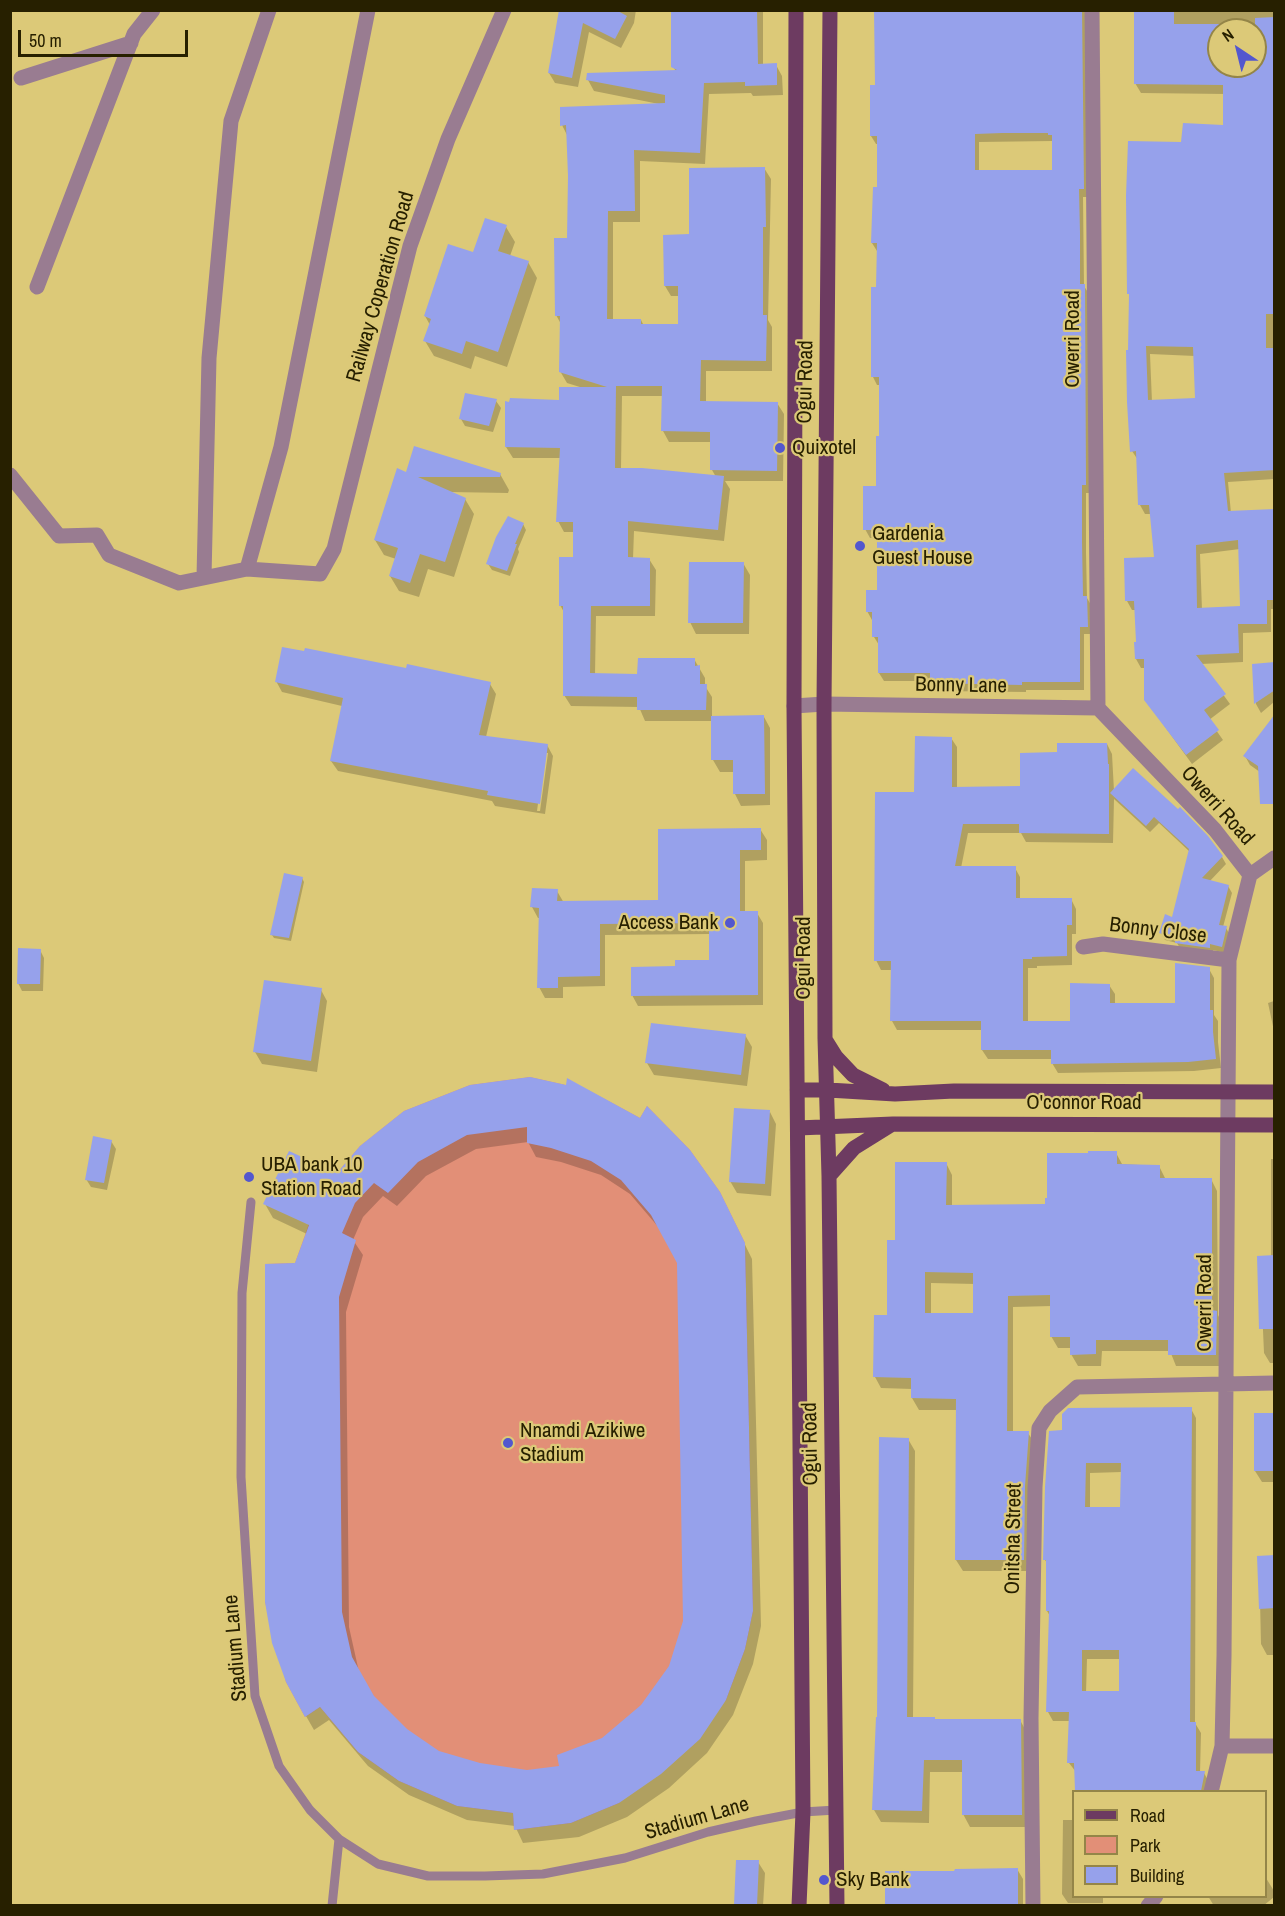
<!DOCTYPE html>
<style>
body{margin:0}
#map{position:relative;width:1285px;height:1916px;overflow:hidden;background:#dcc978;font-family:"Archivo Narrow",sans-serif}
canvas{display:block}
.frame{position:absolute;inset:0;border:12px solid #272000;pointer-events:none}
.legend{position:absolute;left:1072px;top:1790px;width:195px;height:108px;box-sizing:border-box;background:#dcc978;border:2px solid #948548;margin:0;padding:8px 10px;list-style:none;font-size:18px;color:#272000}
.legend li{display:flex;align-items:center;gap:12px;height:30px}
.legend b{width:30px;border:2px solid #948548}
.north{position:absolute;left:1207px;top:18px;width:60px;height:60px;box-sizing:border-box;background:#dcc978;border:2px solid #948548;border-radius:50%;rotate:325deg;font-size:16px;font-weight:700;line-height:24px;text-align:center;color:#272000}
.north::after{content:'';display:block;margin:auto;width:21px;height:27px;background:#5357ce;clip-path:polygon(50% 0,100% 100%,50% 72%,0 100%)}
.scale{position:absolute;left:18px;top:30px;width:170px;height:27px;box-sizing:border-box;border:3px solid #272000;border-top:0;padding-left:8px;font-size:18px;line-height:21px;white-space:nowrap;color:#272000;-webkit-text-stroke:4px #dcc978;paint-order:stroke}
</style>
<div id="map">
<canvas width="1285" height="1916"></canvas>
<div class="frame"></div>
<ul class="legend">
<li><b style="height:8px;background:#6d3b61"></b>Road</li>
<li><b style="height:16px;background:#e28f77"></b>Park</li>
<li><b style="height:16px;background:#96a1eb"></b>Building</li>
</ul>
<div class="north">N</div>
<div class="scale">50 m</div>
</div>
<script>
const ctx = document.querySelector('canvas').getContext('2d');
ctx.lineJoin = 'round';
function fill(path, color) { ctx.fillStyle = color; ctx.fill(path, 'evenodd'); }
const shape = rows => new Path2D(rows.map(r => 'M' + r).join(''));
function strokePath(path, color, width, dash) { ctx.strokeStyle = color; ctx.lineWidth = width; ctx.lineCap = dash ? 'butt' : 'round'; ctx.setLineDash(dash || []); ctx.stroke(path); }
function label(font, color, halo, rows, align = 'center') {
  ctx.font = font + ' "Archivo Narrow",sans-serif'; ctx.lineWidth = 4.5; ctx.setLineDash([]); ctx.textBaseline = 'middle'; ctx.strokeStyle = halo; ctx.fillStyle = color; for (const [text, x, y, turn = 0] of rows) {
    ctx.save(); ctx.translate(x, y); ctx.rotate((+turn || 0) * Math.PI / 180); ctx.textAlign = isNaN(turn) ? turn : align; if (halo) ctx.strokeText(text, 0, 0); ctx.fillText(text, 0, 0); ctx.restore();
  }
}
fill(shape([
 [530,1077,588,1090,640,1118,647,1106,690,1150,720,1192,745,1243,753,1611,745,1649,726,1700,619,1803,571,1823,514,1830,513,1813,457,1806,399,1781,358,1752,320,1707,305,1717,286,1682,265,1602,265,1264,295,1263,320,1193,360,1146,404,1111,470,1085]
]), '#e28f77');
fill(shape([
 [562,10,636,10,634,23,621,48,589,32,578,87,555,83,549,73],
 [672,10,763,10,763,66,776,65,782,76,783,95,753,96,751,93,709,94,705,164,640,161,640,222,613,222,613,320,641,320,644,326,679,326,680,296,671,296,665,286,691,236,764,168,771,179,768,320,772,327,772,371,706,371,706,403,777,403,784,414,783,481,725,481,730,489,724,541,634,531,633,559,649,559,656,570,655,616,596,616,595,675,639,675,694,659,705,678,705,686,712,697,712,717,764,717,770,728,770,805,741,806,735,794,735,772,720,772,713,760,712,721,645,721,639,707,571,706,564,695,565,614,560,605,575,559,575,532,564,532,558,521,561,458,513,458,506,447,560,401,583,388,567,383,560,371,561,324,556,315,569,240,568,137,562,125,659,104,594,91,588,80,676,71,673,67],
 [622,396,663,396,663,431,669,442,712,442,712,470,716,477,621,469],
 [876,10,1089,10,1088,197,1083,197,1084,286,1089,294,1090,493,1086,493,1086,552,1087,598,1091,605,1091,634,1084,634,1084,690,1026,690,1026,692,936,691,931,681,884,681,879,673,879,645,874,637,872,620,867,611,878,591,879,538,870,538,865,529,878,487,881,438,881,385,877,385,873,377,878,289,877,251,872,243,879,188,878,144,876,144,871,136,876,86],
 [1053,141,1053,171,979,171,979,142],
 [1135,10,1274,10,1274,479,1228,482,1231,513,1274,511,1274,609,1271,609,1271,632,1243,633,1243,662,1201,664,1230,704,1209,720,1223,740,1192,764,1152,709,1146,668,1141,668,1136,659,1138,643,1136,610,1132,610,1127,601,1156,558,1151,514,1145,514,1140,505,1138,460,1132,451,1131,297,1129,294,1183,143,1224,127,1225,94,1141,93,1135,83],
 [1219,30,1255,30,1255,66,1219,66],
 [1150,354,1195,356,1197,399,1152,402],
 [1240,549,1241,608,1202,610,1200,554],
 [506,227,515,242,510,256,528,262,537,278,507,367,475,356,471,369,434,356,425,341,430,325,425,316,474,254],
 [496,401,501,408,493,432,465,426,461,419],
 [407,474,500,474,509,490,508,493,449,492,465,499,474,514,454,577,428,569,419,597,399,591,390,576,396,559,384,555,375,540],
 [523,524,526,530,518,549,519,552,510,576,492,570,488,564],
 [743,563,750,575,749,634,696,634,690,622],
 [1274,664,1274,702,1261,713,1256,704,1254,665],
 [276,681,490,684,496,694,486,737,547,745,553,756,545,814,495,806,492,801,338,771,331,761,342,706,282,692],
 [545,753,548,753,540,811,537,811],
 [1274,716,1274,782,1250,765,1245,756],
 [951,738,957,747,957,788,1021,788,1059,754,1107,744,1112,754,1114,791,1222,857,1226,864,1209,882,1228,886,1232,893,1223,927,1226,928,1230,935,1226,953,1213,950,1213,954,1181,950,1177,943,1165,940,1161,933,1173,918,1190,852,1159,823,1150,832,1114,799,1113,843,1026,842,1021,833,968,833,961,868,1015,868,1020,877,1020,899,1071,899,1076,909,1076,934,1072,934,1072,965,1037,966,1037,968,1028,968,1028,1023,1072,1022,1109,985,1115,994,1115,1004,1177,1004,1209,969,1214,978,1214,1015,1218,1021,1218,1042,1221,1068,1194,1071,1058,1073,1052,1063,1052,1059,988,1059,982,1050,983,1030,897,1030,892,1021,892,970,881,970,876,960,916,793],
 [760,829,767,840,767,860,745,861,745,913,757,913,763,923,763,1005,638,1006,632,995,676,968,710,961,710,934,605,935,605,986,563,987,563,998,545,998,539,987,540,918,538,918,532,907,557,891,564,903,660,902],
 [302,878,304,882,291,941,274,938,272,935],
 [40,950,44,958,43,991,22,991,18,983],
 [321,990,327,1001,317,1072,262,1064,255,1052],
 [1274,996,1274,1031,1268,1003,1274,1001],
 [745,1035,752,1047,747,1086,654,1075,647,1063],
 [470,1086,719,1192,752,1259,761,1626,753,1664,733,1715,707,1753,669,1788,627,1817,579,1837,523,1843,515,1826,467,1820,409,1795,368,1766,329,1720,314,1730,306,1716,296,1265,307,1234,273,1218,265,1204,337,1175],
 [528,1142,536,1157,561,1162,601,1175,630,1194,660,1229,678,1262,684,1622,670,1667,642,1706,603,1739,561,1768,527,1772,480,1764,439,1753,406,1731,373,1697,359,1672,349,1627,346,1312,363,1255,353,1240,363,1217,383,1196,397,1206,426,1176,476,1149],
 [770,1112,776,1124,771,1196,737,1193,730,1181],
 [111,1141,116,1149,107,1190,91,1187,86,1179],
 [1116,1153,1122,1164,1159,1166,1166,1180,1211,1179,1217,1191,1218,1315,1222,1323,1222,1366,1176,1366,1170,1351,1102,1351,1101,1366,1078,1366,1071,1354,1071,1348,1058,1348,1051,1336,1052,1306,1013,1307,1013,1433,1028,1433,1035,1444,1030,1571,963,1571,956,1560,957,1410,919,1410,912,1398,912,1389,881,1388,875,1377,888,1317,896,1242,946,1163,952,1175,952,1206,1047,1206],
 [931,1283,975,1284,975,1314,931,1314],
 [1271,1159,1274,1159,1274,1363,1270,1363,1264,1353,1262,1308,1271,1257],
 [1191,1409,1196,1418,1195,1723,1201,1733,1200,1773,1204,1773,1209,1782,1208,1792,1076,1792,1076,1772,1069,1763,1070,1721,1053,1721,1048,1712,1050,1616,1047,1611,1047,1563,1045,1560,1063,1431],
 [1122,1472,1122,1509,1090,1509,1090,1473],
 [1087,1659,1121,1659,1120,1693,1086,1693],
 [1274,1415,1274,1482,1262,1482,1255,1471],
 [908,1439,915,1451,913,1718,935,1720,1020,1720,1027,1733,1029,1827,970,1827,963,1814,963,1772,930,1772,929,1823,881,1822,874,1810],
 [1259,1557,1274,1557,1274,1655,1267,1655,1261,1644],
 [1063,1820,1074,1820,1074,1896,1103,1896,1103,1903,1068,1903,1062,1894],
 [737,1861,758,1862,765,1873,763,1906,735,1906],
 [1017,1869,1023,1879,1023,1906,887,1906,887,1873,956,1873],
 [1266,1878,1274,1891,1274,1897,1263,1906,1214,1906,1208,1896,1266,1896]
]), '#0003');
fill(shape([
 [559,10,616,10,627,16,615,39,583,23,572,78,548,73],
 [671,10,757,10,758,64,777,63,777,85,745,86,745,82,704,83,700,153,634,150,635,211,608,211,607,319,641,319,641,324,678,324,678,286,664,286,663,235,689,234,689,168,765,167,766,227,763,227,763,315,767,315,766,361,701,360,700,401,778,402,777,471,710,470,710,432,661,431,662,386,616,386,615,468,642,468,724,476,718,530,628,521,628,557,650,558,650,606,591,606,590,673,637,674,638,658,695,658,695,666,700,665,700,684,707,684,706,710,637,710,637,697,563,696,563,606,559,606,559,557,573,557,573,522,556,522,560,448,505,447,505,401,509,402,510,398,559,400,559,387,607,387,559,372,560,316,555,316,554,238,567,238,568,176,566,125,560,126,560,107,665,103,665,95,586,80,587,73,677,70,671,67],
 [874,10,1082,10,1084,189,1079,189,1080,234,1080,284,1085,284,1086,485,1082,485,1082,543,1083,596,1087,596,1088,627,1080,627,1080,682,1022,682,1022,685,930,683,930,673,878,673,878,637,872,637,872,612,866,612,866,590,877,590,877,530,863,530,863,486,876,486,876,436,879,436,879,377,871,377,871,287,876,287,877,243,871,243,873,187,877,187,877,136,870,136,870,85,875,85],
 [1002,133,1048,133,1048,135,1052,135,1052,170,975,170,975,134],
 [1134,10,1174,10,1174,24,1219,24,1219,66,1255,66,1255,18,1275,17,1275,314,1266,314,1266,348,1275,348,1275,470,1224,473,1228,511,1275,509,1275,600,1267,600,1267,624,1238,624,1239,653,1196,655,1226,694,1204,710,1219,730,1186,755,1144,700,1144,659,1135,659,1134,642,1136,642,1134,601,1125,601,1124,558,1154,557,1149,505,1138,505,1136,451,1130,452,1127,402,1126,350,1128,350,1129,294,1127,294,1126,196,1128,141,1181,142,1183,123,1223,125,1223,85,1134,84],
 [1146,346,1193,347,1195,398,1148,400],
 [1238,540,1240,606,1197,608,1196,545],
 [485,218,507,225,498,251,529,261,498,352,466,341,462,354,423,341,431,319,424,316,448,244,473,252],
 [465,393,497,399,489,426,459,419],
 [414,446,501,473,500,477,418,477,466,498,445,562,420,554,410,583,389,576,398,548,374,540,397,468,406,472],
 [508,516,524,523,515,544,517,544,507,571,486,564,496,537],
 [689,562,744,562,743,623,688,623],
 [282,647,304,651,305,648,406,668,407,664,491,682,479,735,548,744,540,804,487,795,488,791,330,761,343,698,275,682],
 [1275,662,1275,690,1254,704,1252,664],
 [1275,714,1275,804,1260,804,1258,766,1243,756],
 [764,715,765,794,733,794,733,760,711,760,711,716],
 [915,736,952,737,952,787,1020,786,1020,753,1057,752,1057,743,1107,743,1108,764,1109,764,1109,834,1019,833,1019,824,963,824,955,866,1016,866,1016,898,1072,898,1072,925,1067,925,1067,956,1032,957,1032,959,1023,959,1023,1021,1070,1021,1070,983,1110,984,1110,1003,1175,1003,1175,963,1210,967,1210,1010,1213,1010,1213,1032,1216,1059,1188,1062,1051,1064,1051,1050,981,1050,981,1021,890,1021,891,961,874,961,875,792,914,792],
 [1133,768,1178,809,1180,807,1208,836,1223,856,1202,878,1229,885,1219,925,1227,926,1222,947,1210,944,1210,948,1175,943,1175,938,1159,933,1165,914,1172,917,1189,849,1154,817,1146,826,1110,793],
 [761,828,761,850,740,850,740,911,758,911,758,995,631,996,631,967,675,966,675,960,709,960,709,923,600,924,600,976,558,977,558,988,537,988,539,908,530,907,532,888,558,889,557,901,658,900,658,829],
 [284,873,303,877,289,938,270,935],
 [18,948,41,949,40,984,17,984],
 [264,980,322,988,311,1061,253,1052],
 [651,1023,746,1034,741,1075,645,1063],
 [530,1077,566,1085,567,1078,640,1118,647,1106,690,1150,720,1192,745,1243,753,1611,745,1649,726,1700,700,1739,661,1774,619,1803,571,1823,514,1830,513,1813,457,1806,399,1781,358,1752,320,1707,305,1717,286,1682,272,1643,265,1602,265,1264,295,1263,309,1225,263,1204,289,1151,337,1173,360,1146,404,1111,470,1085],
 [527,1127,527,1143,551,1148,591,1161,621,1180,651,1215,677,1263,683,1621,669,1666,641,1705,602,1738,557,1755,559,1766,527,1770,480,1763,439,1751,407,1729,374,1696,352,1657,342,1612,339,1297,356,1240,342,1233,355,1203,374,1183,388,1193,418,1162,467,1135],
 [734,1108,770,1110,765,1184,729,1182],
 [93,1136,112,1140,104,1183,85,1180],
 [1088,1151,1117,1151,1117,1164,1160,1165,1160,1178,1212,1178,1212,1310,1217,1311,1216,1355,1168,1355,1168,1340,1096,1340,1096,1354,1070,1355,1070,1337,1050,1337,1050,1295,1008,1296,1007,1431,1029,1431,1025,1486,1024,1560,955,1560,956,1399,911,1398,911,1378,873,1377,874,1315,887,1315,887,1240,895,1240,895,1162,947,1162,946,1205,1045,1204,1045,1198,1047,1198,1047,1153,1088,1153],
 [925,1272,973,1273,973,1313,925,1313],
 [1275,1255,1275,1329,1259,1329,1257,1256],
 [1192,1407,1190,1722,1196,1722,1196,1771,1205,1771,1201,1791,1075,1791,1074,1763,1067,1763,1069,1712,1046,1712,1049,1611,1046,1611,1046,1560,1043,1560,1045,1487,1049,1431,1062,1430,1062,1414,1068,1408],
 [1086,1463,1121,1463,1120,1507,1085,1507],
 [1082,1650,1119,1650,1119,1691,1082,1691],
 [1254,1413,1275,1413,1275,1471,1254,1471],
 [879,1437,909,1438,907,1717,935,1717,935,1719,1021,1719,1022,1815,962,1815,962,1760,924,1760,922,1811,872,1810,876,1717,877,1717],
 [1275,1555,1275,1608,1259,1609,1257,1556],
 [736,1860,759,1860,757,1905,734,1905],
 [1018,1868,1018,1905,885,1905,885,1871,954,1871,955,1869]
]), '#96a1eb');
strokePath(shape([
 [251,1202,242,1293,241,1477,255,1696,279,1766,310,1810,339,1839,378,1864,428,1876,485,1876,543,1874,625,1858,708,1832,756,1821,803,1812,836,1810],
 [332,1906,339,1839]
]), '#997c91', 9);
strokePath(shape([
 [1092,10,1098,708,1215,830,1250,875],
 [21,78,131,43],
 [37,287,134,34,153,10],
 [10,475,59,536,97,535,109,555,179,583,247,569,320,574,334,549,410,246,448,139,504,10],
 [247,569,281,447,368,10],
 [204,577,209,358,231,121,269,10],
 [794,706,824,704,1098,708],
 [1250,875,1274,858],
 [1083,947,1103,944,1229,960],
 [1222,1746,1274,1746],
 [1211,1792,1222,1746,1224,1656,1229,960,1250,875],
 [1033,1906,1031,1718,1035,1487,1039,1428,1050,1411,1077,1387,1274,1383],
 [1148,1906,1156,1896]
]), '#997c91', 15);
strokePath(shape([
 [796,10,794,706,803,1812,799,1906],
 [830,10,824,704,825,1038,829,1176,837,1906],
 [826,1041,836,1057,853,1075,883,1090],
 [797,1090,828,1090,895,1094,954,1091,1274,1092],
 [798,1128,893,1124,1274,1125],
 [829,1176,854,1148,891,1125]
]), '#6d3b61', 15);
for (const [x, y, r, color] of [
 [780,448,6,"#5357ce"],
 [860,546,6,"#5357ce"],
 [730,923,6,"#5357ce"],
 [249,1177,6,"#5357ce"],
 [508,1443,6,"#5357ce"],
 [824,1880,6,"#5357ce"]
]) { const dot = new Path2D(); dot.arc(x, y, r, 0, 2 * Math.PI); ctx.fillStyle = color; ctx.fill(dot); strokePath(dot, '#dcc978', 2); }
label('21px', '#272000', '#dcc978', [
 ["Railway Coperation Road",381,287,-74],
 ["Owerri Road",1073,339,-90],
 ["Ogui Road",806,382,-89],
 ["Bonny Lane",961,686,1],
 ["Owerri Road",1217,806,48],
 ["Bonny Close",1158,931,7],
 ["Ogui Road",804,958,-90],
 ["O'connor Road",1084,1103],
 ["Owerri Road",1205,1303,-90],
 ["Ogui Road",811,1444,-91],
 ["Onitsha Street",1014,1539,-89],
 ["Stadium Lane",236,1648,-95],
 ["Stadium Lane",697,1819,-16]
]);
label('21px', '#272000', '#dcc978', [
 ["Quixotel",792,448],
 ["Gardenia",872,534],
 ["Guest House",872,558],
 ["Access Bank",718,923,"right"],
 ["UBA bank 10",261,1165],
 ["Station Road",261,1189],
 ["Nnamdi Azikiwe",520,1431],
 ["Stadium",520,1455],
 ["Sky Bank",836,1880]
], 'left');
</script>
